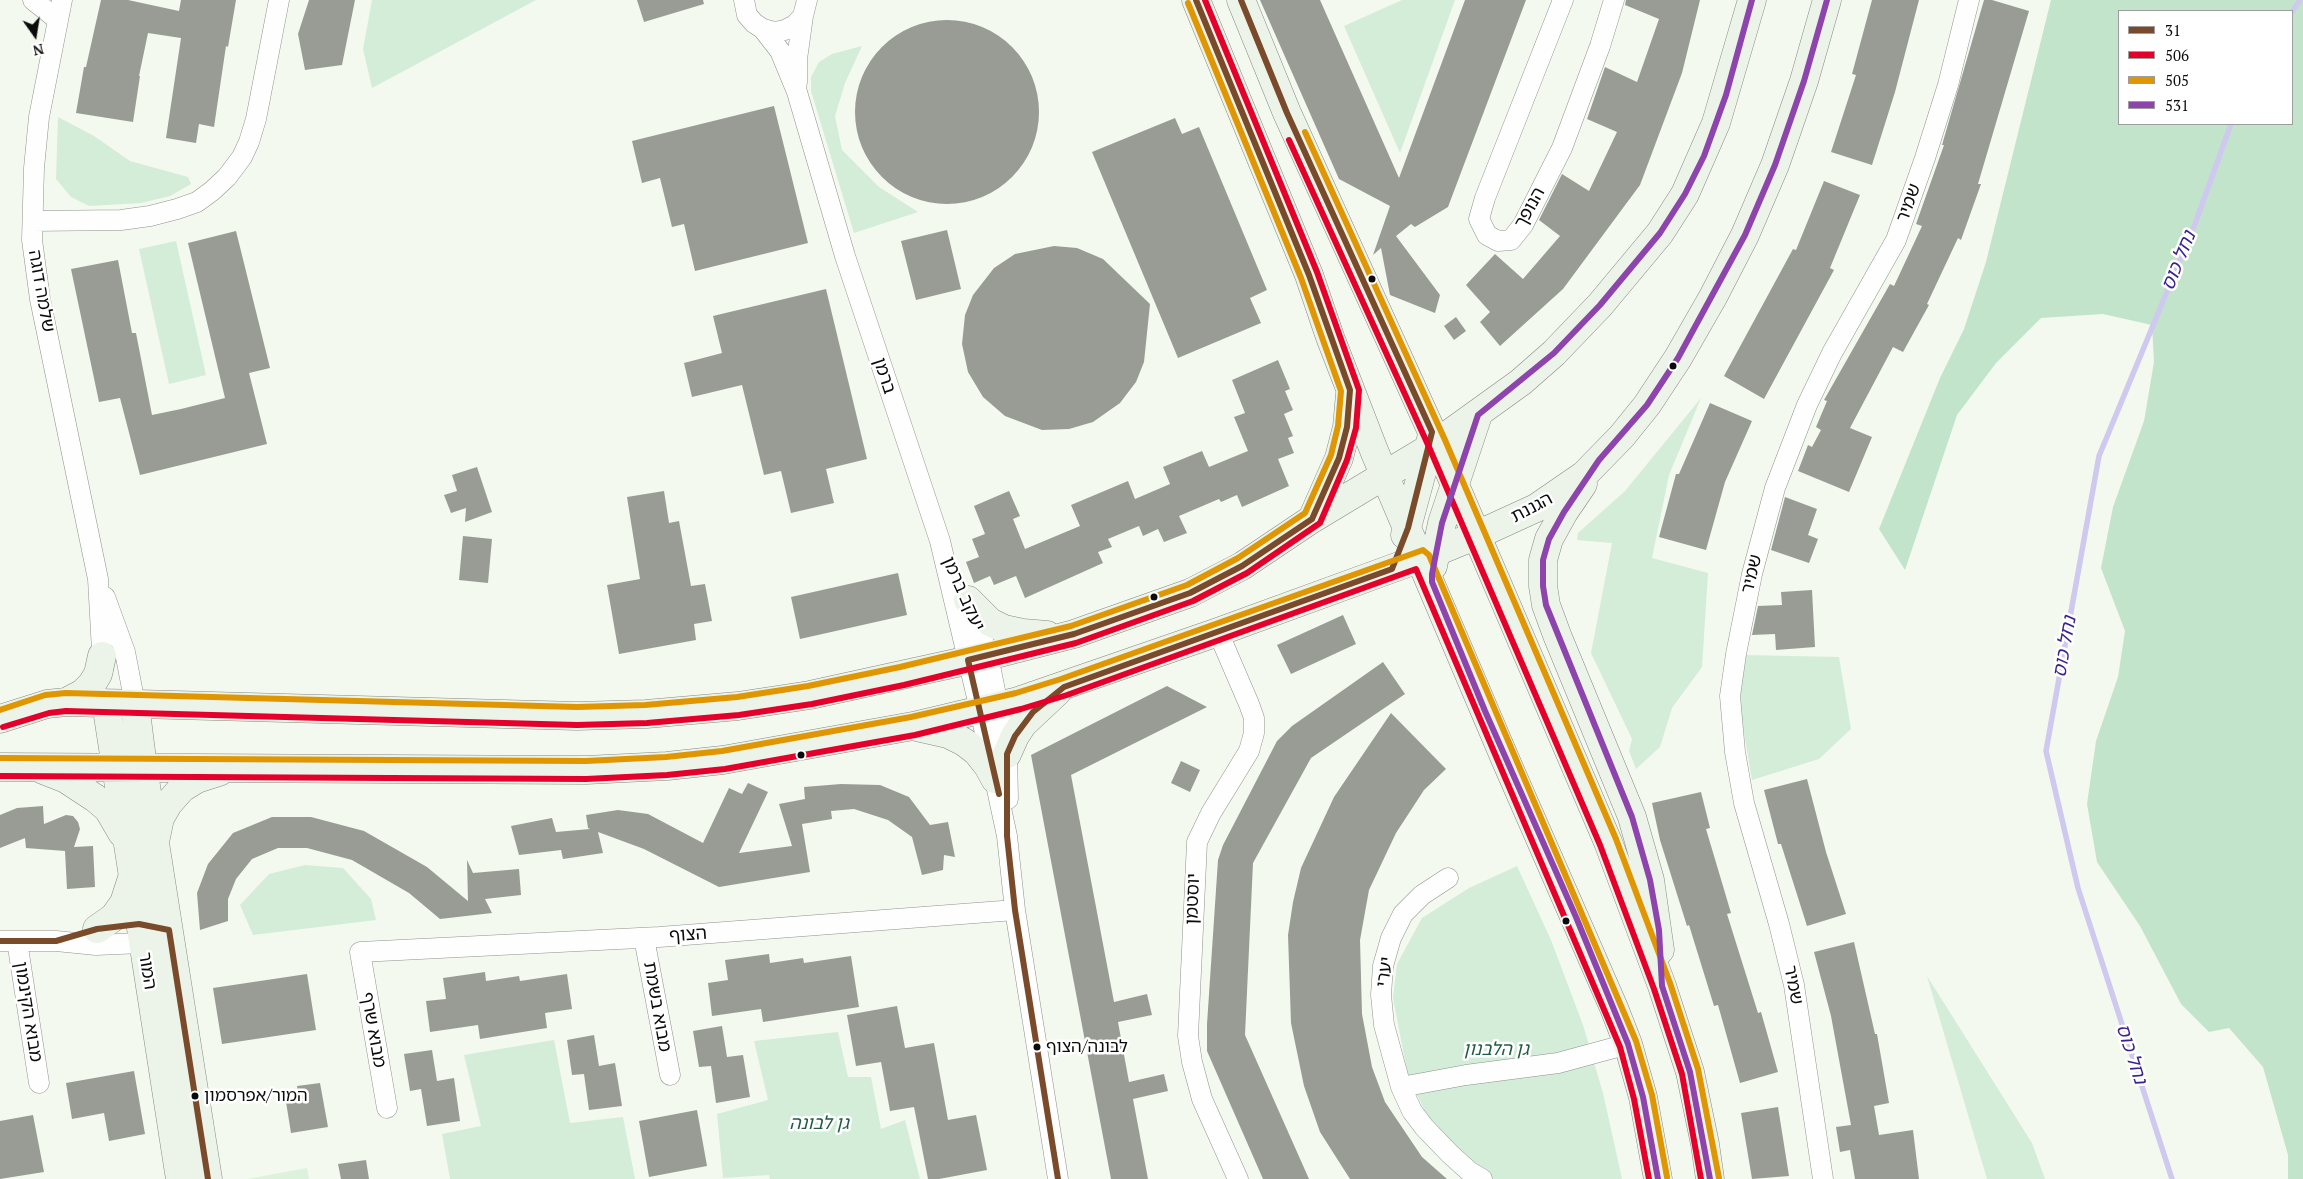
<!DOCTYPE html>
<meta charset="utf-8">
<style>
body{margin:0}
#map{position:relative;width:2303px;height:1179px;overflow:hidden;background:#f3f9ef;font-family:"PT Serif",serif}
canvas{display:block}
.legend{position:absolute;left:2118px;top:10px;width:175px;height:115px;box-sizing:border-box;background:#fff;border:1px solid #9d9d9d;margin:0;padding:6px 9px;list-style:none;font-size:15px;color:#0b0b0b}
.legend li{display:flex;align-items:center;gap:10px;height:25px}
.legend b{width:25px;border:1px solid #9d9d9d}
.north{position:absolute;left:10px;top:10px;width:50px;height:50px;-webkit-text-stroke:4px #fff;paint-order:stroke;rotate:167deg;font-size:14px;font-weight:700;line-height:20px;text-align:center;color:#0b0b0b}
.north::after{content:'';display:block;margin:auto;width:18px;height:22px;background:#0b0b0b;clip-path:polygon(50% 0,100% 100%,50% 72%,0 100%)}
</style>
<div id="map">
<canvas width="2303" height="1179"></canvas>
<ul class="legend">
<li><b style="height:6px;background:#7a4b2a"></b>31</li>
<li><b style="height:6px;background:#e4002b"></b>506</li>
<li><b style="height:6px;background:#df9601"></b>505</li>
<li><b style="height:6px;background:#8e44ad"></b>531</li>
</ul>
<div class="north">N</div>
</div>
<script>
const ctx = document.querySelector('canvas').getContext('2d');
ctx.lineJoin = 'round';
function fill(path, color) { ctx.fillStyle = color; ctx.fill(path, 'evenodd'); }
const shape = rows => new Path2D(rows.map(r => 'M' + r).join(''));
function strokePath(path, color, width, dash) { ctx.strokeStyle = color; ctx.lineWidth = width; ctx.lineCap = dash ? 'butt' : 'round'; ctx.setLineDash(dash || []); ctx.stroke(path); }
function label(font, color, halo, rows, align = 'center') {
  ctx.font = font + ' "PT Serif","Noto Sans Hebrew",serif'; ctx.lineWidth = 5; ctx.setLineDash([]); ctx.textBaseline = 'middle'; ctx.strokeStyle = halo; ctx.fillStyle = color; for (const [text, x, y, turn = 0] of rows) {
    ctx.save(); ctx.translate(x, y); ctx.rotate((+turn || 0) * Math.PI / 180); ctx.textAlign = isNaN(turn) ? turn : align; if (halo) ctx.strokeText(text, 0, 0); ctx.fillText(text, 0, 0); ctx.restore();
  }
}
fill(shape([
 [372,0,536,0,372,88,363,49],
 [1402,0,1455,0,1400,153,1344,26],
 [862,46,845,83,835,116,842,150,879,187,918,212,854,233,811,91,811,77,819,62,832,54],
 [58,117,94,136,130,161,188,177,191,184,170,196,141,203,89,206,71,197,56,179],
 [176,241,206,375,169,384,139,249],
 [1701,398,1669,475,1652,558,1708,573,1702,667,1672,708,1660,747,1636,769,1629,751,1632,739,1591,653,1612,543,1577,540,1578,533,1625,491],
 [1744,655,1839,657,1851,729,1819,759,1752,780,1741,715,1740,677],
 [305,865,343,868,371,899,376,920,253,935,240,905,269,874],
 [1517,866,1551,940,1583,1025,1603,1093,1622,1179,1493,1179,1473,1169,1430,1122,1408,1076,1393,998,1397,964,1422,918,1469,888],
 [1927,976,2032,1143,2045,1179,1987,1179],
 [838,1032,848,1077,871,1077,881,1129,905,1120,920,1179,770,1179,769,1175,723,1178,717,1114,768,1100,754,1041],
 [554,1040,570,1123,623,1117,635,1179,450,1179,442,1134,481,1126,464,1055]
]), '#d3edd8');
fill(shape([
 [2051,0,2303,0,2303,1179,2288,1179,2288,1155,2263,1067,2229,1028,2209,1032,2181,1004,2140,926,2097,862,2087,804,2096,741,2118,677,2125,631,2101,568,2113,507,2144,421,2154,362,2152,325,2103,314,2041,318,1996,363,1957,415,1905,570,1879,529,1940,378,1964,329,1986,262],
 [2119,11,2292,11,2292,124,2119,124]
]), '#c2e4cb');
fill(shape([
 [307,1168,309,1179,247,1179]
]), '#dcf2dd');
strokePath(shape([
 [2292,12,2300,0],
 [2172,1179,2078,888,2046,751,2099,456,2195,224,2231,124]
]), '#cfc9ef', 5.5);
fill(shape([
 [101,0,128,0,179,11,181,0,236,0,228,47,226,46,214,127,199,124,196,143,166,138,181,38,148,33,139,76,140,76,133,122,76,113,84,67,86,67],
 [309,0,355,0,342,65,305,70,298,34],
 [637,0,703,0,704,4,644,22],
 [1260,0,1320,0,1399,178,1465,0,1526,0,1448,207,1415,227,1411,224,1396,236,1440,295,1435,313,1390,295,1381,248,1373,255,1390,206,1339,179],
 [1626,0,1700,0,1682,73,1640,185,1563,289,1500,346,1480,322,1490,312,1466,285,1495,254,1523,279,1560,236,1539,220,1562,174,1589,191,1617,132,1587,119,1605,67,1637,82,1659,19,1625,5],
 [1872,0,1919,0,1895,92,1872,165,1831,152,1856,75,1852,74],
 [1984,0,1992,0,2029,11,1978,184,1981,184,1961,240,1958,238,1927,304,1929,305,1903,352,1893,347,1850,428,1872,437,1849,492,1798,471,1808,445,1812,447,1821,430,1816,427,1827,401,1824,400,1890,284,1894,286,1922,226,1916,224,1944,145,1942,145],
 '855 112a92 92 0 1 1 184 0a92 92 0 1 1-184 0Z',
 [774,106,808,243,695,271,684,224,672,227,660,178,642,183,632,141],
 [1175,118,1182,134,1199,127,1267,290,1250,298,1261,323,1178,358,1092,152],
 [1824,181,1860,195,1830,268,1834,270,1764,399,1724,376,1793,249,1796,250],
 [947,230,961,289,916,300,901,241],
 [236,231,270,368,249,373,267,444,140,475,120,398,99,402,71,269,118,260,132,333,136,333,152,415,181,409,225,398,188,243],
 [1054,246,1077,248,1103,259,1150,304,1144,362,1136,382,1120,403,1093,422,1069,429,1042,430,1005,416,983,397,968,372,962,344,965,315,973,295,994,268,1015,254],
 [826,289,867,459,826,469,834,503,791,513,781,471,764,475,742,385,692,397,684,363,722,353,713,316],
 [1456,317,1466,331,1454,340,1444,326],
 [1278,360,1290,389,1285,391,1293,410,1284,414,1293,436,1288,438,1294,453,1278,459,1289,486,1242,507,1237,495,1221,502,1219,499,1179,516,1187,533,1164,542,1158,529,1143,536,1139,526,1108,539,1112,547,1098,552,1103,563,1025,598,1016,576,994,585,990,576,974,583,966,562,979,557,972,539,985,534,974,506,1009,491,1020,516,1013,519,1025,549,1080,526,1071,505,1128,481,1135,499,1170,484,1163,467,1202,451,1209,467,1248,451,1234,417,1245,413,1232,380],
 [1710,403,1752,421,1725,482,1706,550,1659,537,1676,474,1679,474],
 [477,467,492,512,465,522,466,508,451,513,444,495,457,491,452,475],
 [664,491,669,523,679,521,691,586,705,584,712,621,694,624,696,640,619,654,607,585,640,579,627,497],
 [1785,497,1817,509,1808,535,1818,539,1809,563,1771,550],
 [463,536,492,539,488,583,459,580],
 [898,573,907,615,800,639,791,597],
 [1812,590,1815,647,1776,650,1775,634,1752,635,1758,606,1782,605,1781,592],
 [1343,615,1356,644,1291,674,1277,645],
 [1383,662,1405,694,1311,758,1253,863,1245,1035,1309,1179,1263,1179,1207,1051,1207,1024,1218,860,1223,845,1277,741,1292,726],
 [1167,686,1207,707,1071,775,1114,1002,1147,994,1152,1015,1118,1022,1129,1082,1164,1074,1168,1091,1133,1099,1148,1179,1111,1179,1031,755],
 [1391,713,1446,769,1424,790,1411,810,1396,833,1369,890,1360,940,1362,1014,1372,1067,1385,1102,1422,1157,1447,1179,1350,1179,1320,1132,1304,1086,1291,1023,1288,935,1293,902,1301,868,1334,797],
 [1181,761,1200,770,1190,792,1171,783],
 [1807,779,1826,852,1846,914,1807,926,1781,844,1778,844,1764,790],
 [748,783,768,792,739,853,792,846,779,804,805,799,804,787,841,784,880,785,909,797,930,825,948,822,955,857,944,855,943,870,922,875,912,837,888,820,854,809,831,811,832,819,802,824,810,872,719,887,644,849,598,832,603,853,563,859,561,850,519,855,511,826,552,818,556,832,590,829,588,828,586,815,618,810,648,814,703,843,729,788,742,794],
 [1701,792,1710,828,1706,829,1731,913,1727,914,1758,1013,1761,1012,1778,1072,1740,1083,1718,1005,1714,1006,1689,925,1687,926,1660,840,1652,803],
 [43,806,44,824,66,815,73,816,78,822,80,829,74,847,93,846,95,887,67,889,65,851,26,848,25,838,0,848,0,815,17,808],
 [272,817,311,817,364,831,427,867,468,901,467,860,473,873,519,869,521,895,485,899,492,913,440,919,409,893,352,860,307,848,278,848,252,859,236,879,228,899,228,921,200,930,197,893,208,864,233,833],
 [1854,942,1875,1034,1877,1034,1889,1103,1874,1106,1879,1135,1913,1130,1919,1179,1855,1179,1850,1150,1840,1152,1836,1127,1851,1125,1831,1016,1814,952],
 [769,954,770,963,803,958,804,963,851,956,859,1007,763,1022,761,1009,712,1016,708,983,728,980,725,960],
 [485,972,486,981,519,976,520,981,567,974,572,1009,545,1013,547,1028,480,1039,478,1025,430,1032,426,1001,446,999,443,978],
 [307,974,316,1030,222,1044,213,988],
 [897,1006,905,1048,934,1043,948,1120,976,1115,987,1170,939,1179,928,1179,914,1107,890,1111,881,1062,856,1066,847,1015],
 [722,1026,727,1057,743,1055,750,1097,716,1103,711,1066,699,1067,693,1031],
 [594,1035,599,1066,615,1063,622,1106,589,1110,584,1074,572,1075,567,1040],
 [432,1050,437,1081,454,1078,460,1121,427,1126,421,1089,410,1091,404,1054],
 [134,1071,145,1134,109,1141,104,1113,72,1119,66,1083],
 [320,1083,328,1127,291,1133,286,1102,299,1100,297,1086],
 [1778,1107,1789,1176,1752,1179,1741,1113],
 [697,1110,707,1166,649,1177,639,1121],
 [33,1115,44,1172,0,1179,0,1121],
 [366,1160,369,1179,341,1179,338,1164]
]), '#999c95');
const street = shape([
 [33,0,58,20],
 [62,0,39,117,34,168,32,240,40,299,98,579,103,669],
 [744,0,747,15,754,23,763,29,774,32,785,30,795,25,803,16,807,0],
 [1563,0,1485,198,1479,219,1487,235,1498,241,1511,240,1523,225,1562,148,1600,46,1614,0],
 [763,29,780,51,797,92,845,256,940,541,980,710,1007,836,1015,910,1058,1179],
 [797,83,797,59,803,16],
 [33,221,121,220,150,216,177,209,197,202,212,191,227,177,242,157,249,142,256,119,279,0],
 [105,597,125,652,135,704],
 [972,608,988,656,1002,725,1007,754,1008,799],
 [1218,632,1249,704,1254,718,1254,733,1249,751,1211,813,1197,842,1188,1036,1192,1062,1202,1099,1238,1179],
 [1448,878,1422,895,1403,914,1391,938,1383,966,1381,995,1384,1025,1401,1087,1412,1111,1424,1127,1450,1154,1470,1172,1482,1179],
 [644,938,670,1075],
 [0,941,56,941,96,945,142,943,154,937],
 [17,941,39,1083],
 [1401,1087,1466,1075,1558,1063,1628,1044],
 [387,1108,360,952,659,937,1015,910],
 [1823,1179,1794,985,1779,924,1744,803,1735,752,1730,696,1736,654,1752,574,1775,488,1807,405,1832,353,1896,240,1925,158,1948,85,1969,0]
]);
const secondary = shape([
 [1196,0,1309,275,1330,337,1375,453,1506,761,1614,1008,1628,1044,1643,1097,1658,1179],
 [1241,0,1287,113,1437,443,1608,842,1662,986,1690,1072,1705,1144,1710,1179],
 [1583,484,1564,512,1549,539,1543,560,1543,586,1546,605,1557,635,1632,817,1650,880,1660,950],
 [1312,519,1339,458,1347,427,1350,394],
 [1405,535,1431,439],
 [1433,566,1442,523,1478,415],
 [968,600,990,622,1004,629,1023,633,1047,635],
 [66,702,83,693,92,684,98,674,102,656],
 [106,703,180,1179],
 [135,704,143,767,208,1179],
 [0,719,47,704,66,702,577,716,646,714,738,706,810,695,988,656,1074,634,1190,593,1242,566,1312,519,1428,449,1521,382,1554,353,1600,305,1660,233,1685,194,1716,123,1752,0],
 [917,727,948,734,964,742,977,752,988,766,995,779],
 [1007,754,1015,736,1023,724,1057,692],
 [0,767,586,770,667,766,723,760,913,726,1018,701,1218,632,1421,558,1477,535,1536,508,1584,475,1622,436,1647,405,1678,358,1713,297,1745,235,1775,165,1804,81,1827,0],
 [43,770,66,779,95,798,108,809,122,833],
 [156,837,160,818,168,804,182,788,197,779,219,772],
 [97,929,114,917,124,903,132,878]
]);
strokePath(street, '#8f928e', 21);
strokePath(secondary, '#868984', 29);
strokePath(street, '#fdfefd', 20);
strokePath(secondary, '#ecf3e9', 28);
strokePath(shape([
 [1196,0,1309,275,1350,390,1347,427,1339,458,1312,519],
 [968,660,999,794],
 [968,660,1074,634,1190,593,1242,566,1312,519],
 [0,941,56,941,97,929,139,924,169,930,208,1179],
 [1058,1179,1015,910,1007,836,1007,754,1015,736,1033,712,1064,687,1392,569,1408,528,1432,432,1287,113,1241,0]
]), '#7a4b2a', 6);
strokePath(shape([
 [1289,140,1429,447,1600,845,1654,989,1682,1074,1701,1179],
 [3,727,49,713,66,711,577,725,647,723,739,715,812,704,904,685,1076,643,1193,601,1247,573,1320,523,1347,460,1356,428,1359,390,1317,272,1205,0],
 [0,776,586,779,667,775,725,769,915,735,1021,709,1067,695,1416,569,1620,1047,1634,1099,1649,1179]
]), '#e4002b', 6);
strokePath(shape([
 [1305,132,1445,440,1616,839,1670,983,1698,1069,1719,1178],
 [0,710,45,695,66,693,577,707,645,705,737,697,808,686,900,667,1071,626,1187,585,1238,558,1305,513,1331,455,1338,426,1341,391,1301,278,1188,3],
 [0,758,586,761,666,757,722,751,911,717,1016,693,1061,679,1423,550,1429,555,1636,1041,1652,1095,1667,1177]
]), '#df9601', 6);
strokePath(shape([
 [1658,1179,1643,1097,1628,1044,1576,917,1485,711,1432,582,1432,574,1442,523,1478,415,1554,353,1600,305,1660,233,1685,194,1704,156,1726,95,1752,0],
 [1710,1179,1690,1072,1662,986,1659,930,1650,880,1632,817,1546,605,1543,586,1543,560,1549,539,1564,512,1599,460,1647,405,1678,358,1745,235,1775,165,1804,81,1827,0]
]), '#8e44ad', 6);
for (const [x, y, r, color] of [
 [1372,279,4.5,"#0b0b0b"],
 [1673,366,4.5,"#0b0b0b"],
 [1154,597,4.5,"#0b0b0b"],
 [801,755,4.5,"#0b0b0b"],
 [1566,921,4.5,"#0b0b0b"],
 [1037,1047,4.5,"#0b0b0b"],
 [195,1096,4.5,"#0b0b0b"]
]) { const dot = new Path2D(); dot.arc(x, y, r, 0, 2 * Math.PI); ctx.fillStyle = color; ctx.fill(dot); strokePath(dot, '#fff', 2); }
label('17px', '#0b0b0b', '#fff', [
 ["לבונה/הצוף",1046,1047],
 ["המור/אפרסמון",204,1096]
], 'left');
label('18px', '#0b0b0b', '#fff', [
 ["שמיר",1909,203,-70],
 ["הנופך",1530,208,-61],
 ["שלמה דוגה",41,291,80],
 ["ברמן",884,376,72],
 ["הגננת",1532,508,-28],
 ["שמיר",1752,574,-77],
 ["יעקב ברמן",963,594,66],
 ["יוסטמן",1193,899,-88],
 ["הצוף",688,935,-4],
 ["המור",147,971,81],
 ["יערי",1385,972,-81],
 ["שמיר",1793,985,79],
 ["מבוא בשמת",657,1007,80],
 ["מבוא הקינמון",28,1012,81],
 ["מבוא שרף",373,1030,80]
]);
label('italic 18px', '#235c45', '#fff', [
 ["גן הלבנון",1496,1050],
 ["גן לבונה",819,1124]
]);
label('italic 19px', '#3c2190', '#fff', [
 ["נחל כוס",2179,261,-68],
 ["נחל כוס",2065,647,-80],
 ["נחל כוס",2131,1054,72]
]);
</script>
